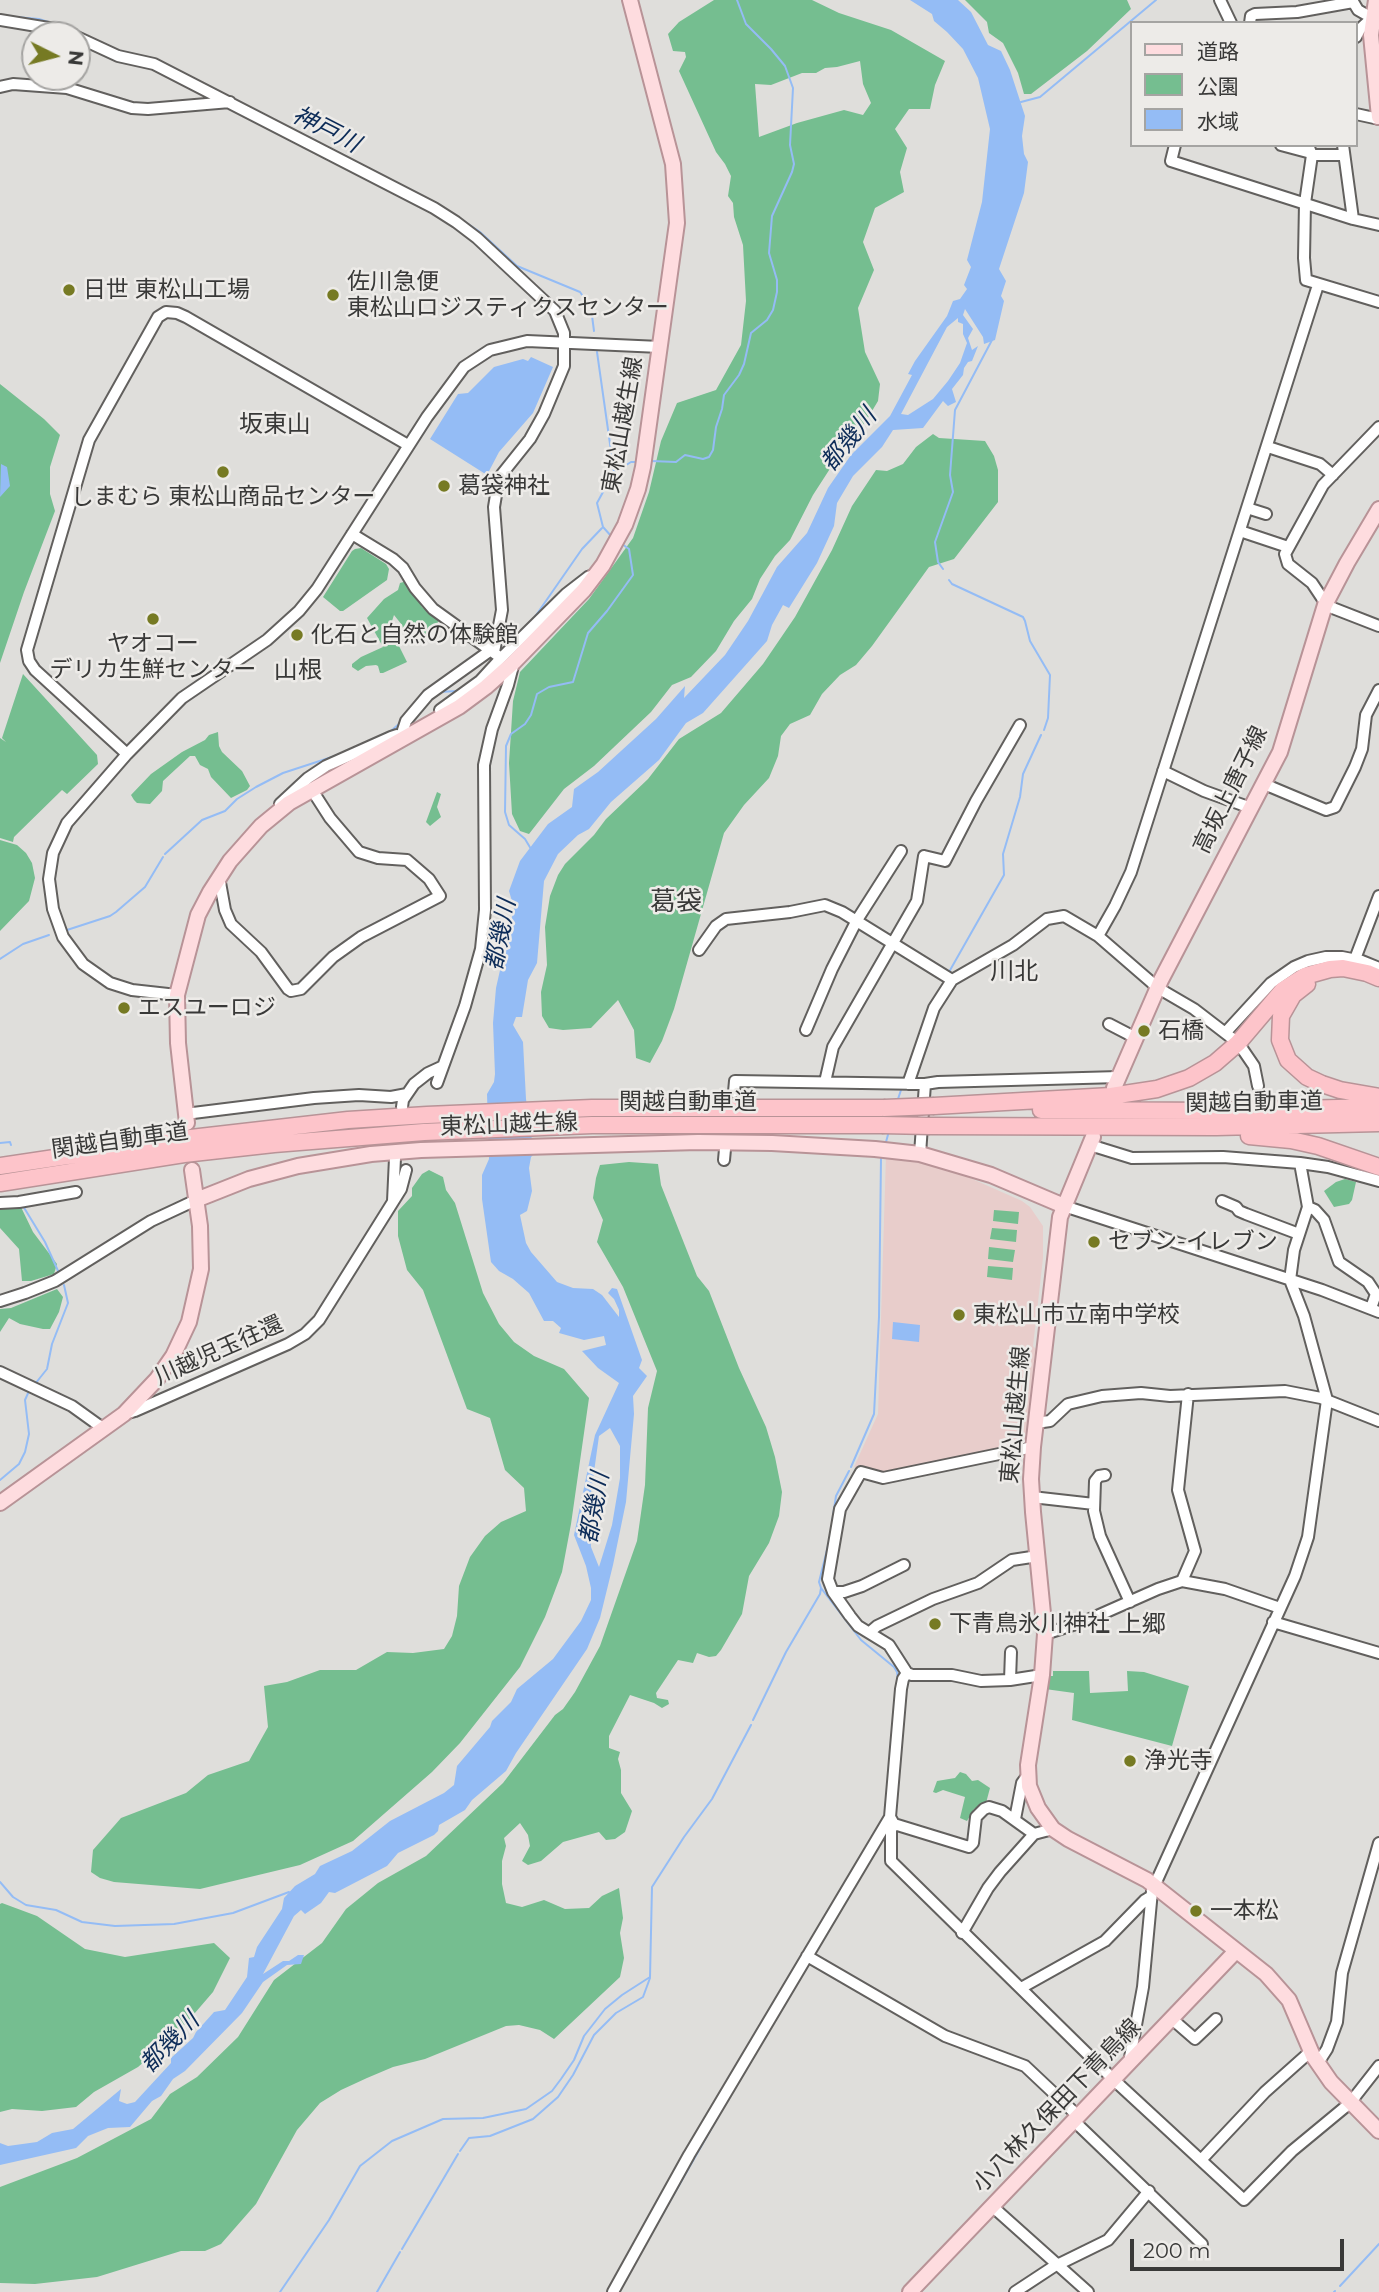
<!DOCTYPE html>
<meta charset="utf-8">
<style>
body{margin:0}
#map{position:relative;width:1379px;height:2292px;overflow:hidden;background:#dfdedb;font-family:Montserrat,"Noto Sans JP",sans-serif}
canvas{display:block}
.legend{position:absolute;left:1130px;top:21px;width:228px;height:126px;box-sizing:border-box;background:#edebe8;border:2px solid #a5a4a2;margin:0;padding:9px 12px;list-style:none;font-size:21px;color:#393938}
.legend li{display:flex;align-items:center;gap:14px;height:35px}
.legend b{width:35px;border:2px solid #a5a4a2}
.north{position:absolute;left:21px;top:21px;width:70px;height:70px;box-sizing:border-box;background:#edebe8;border:2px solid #a5a4a2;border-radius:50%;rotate:96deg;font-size:19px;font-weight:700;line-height:28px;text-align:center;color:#393938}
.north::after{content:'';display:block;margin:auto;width:24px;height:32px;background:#767a23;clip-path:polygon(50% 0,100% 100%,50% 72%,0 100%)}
.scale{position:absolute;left:1130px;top:2239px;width:214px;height:32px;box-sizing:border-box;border:4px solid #393938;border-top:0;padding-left:9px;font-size:21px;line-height:24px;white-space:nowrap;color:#393938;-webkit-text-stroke:5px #edebe8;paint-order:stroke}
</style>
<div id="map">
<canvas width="1379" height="2292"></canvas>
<ul class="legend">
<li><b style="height:9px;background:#fedcdf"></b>道路</li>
<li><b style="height:19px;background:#75be90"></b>公園</li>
<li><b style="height:19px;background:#94bcf5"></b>水域</li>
</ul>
<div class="north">N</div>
<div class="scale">200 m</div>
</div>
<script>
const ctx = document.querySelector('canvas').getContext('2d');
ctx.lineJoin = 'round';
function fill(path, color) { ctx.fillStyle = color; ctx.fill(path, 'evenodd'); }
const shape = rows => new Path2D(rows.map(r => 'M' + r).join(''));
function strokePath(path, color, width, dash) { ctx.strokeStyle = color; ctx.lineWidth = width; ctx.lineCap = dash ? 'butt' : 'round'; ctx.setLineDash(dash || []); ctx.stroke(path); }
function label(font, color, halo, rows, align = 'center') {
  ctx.font = font + ' Montserrat,"Noto Sans JP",sans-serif'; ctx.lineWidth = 5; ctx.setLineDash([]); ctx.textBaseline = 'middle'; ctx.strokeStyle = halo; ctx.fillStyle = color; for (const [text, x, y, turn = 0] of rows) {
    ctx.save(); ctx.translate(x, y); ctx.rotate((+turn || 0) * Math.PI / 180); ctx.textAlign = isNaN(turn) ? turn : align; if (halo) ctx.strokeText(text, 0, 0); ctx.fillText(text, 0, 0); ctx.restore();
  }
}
fill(shape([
 [886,1156,909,1158,961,1172,961,1174,1022,1201,1030,1207,1043,1226,1043,1258,1033,1346,1037,1350,1026,1445,882,1475,854,1467,878,1414]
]), '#e8cdcb');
fill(shape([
 [714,0,812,0,839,13,891,30,945,61,935,85,930,109,909,109,895,129,907,148,900,172,904,192,875,208,863,242,874,270,858,308,865,352,880,384,878,401,860,431,844,447,813,495,790,540,775,556,760,579,752,599,734,621,716,651,691,677,672,685,651,712,594,766,564,789,529,834,520,831,512,814,509,763,513,701,520,672,589,599,633,538,649,492,661,441,677,403,716,390,741,345,746,301,743,245,734,217,733,203,728,196,731,176,725,164,716,152,679,71,686,57,685,52,673,51,668,34,679,22],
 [860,61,863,84,871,103,863,115,844,110,797,123,759,137,755,84,771,85,802,73,816,73,825,68,837,67],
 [965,0,1127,0,1131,9,1087,51,1031,94,1024,94,1018,73,1003,43,989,33,987,22],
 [0,384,44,419,60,435,50,467,50,494,55,511,24,592,0,663],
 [933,434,939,438,985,441,994,456,998,470,998,502,954,559,929,567,872,646,856,665,840,675,822,694,810,715,790,724,781,736,778,756,769,778,744,805,724,833,674,1009,662,1041,650,1063,636,1058,634,1030,618,1000,591,1028,563,1030,549,1028,542,1016,541,992,547,965,545,927,550,896,558,875,565,864,594,835,606,819,648,779,679,739,721,713,763,664,795,617,832,550,852,506,876,470,887,471,903,464,916,447],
 [361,548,386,564,389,569,387,580,343,611,340,611,323,597,352,551,355,549],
 [407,581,422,607,439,620,436,626,430,635,425,637,418,633,417,639,407,644,402,625,394,615,392,621,396,630,396,640,407,662,383,673,380,673,378,666,376,665,366,666,358,671,352,667,352,664,361,657,383,647,367,618,384,599,398,590,400,583],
 [23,674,97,755,98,764,67,794,62,790,14,837,13,842,0,838,0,738,6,742,2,738],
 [218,732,219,746,222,752,242,771,250,786,247,790,231,798,211,777,208,769,200,765,195,756,190,756,163,781,162,791,150,804,137,803,134,800,131,795,151,774,182,752,205,740,209,735],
 [437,792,441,794,437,807,441,817,430,826,426,822],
 [0,840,17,845,26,853,32,863,35,878,29,901,0,931],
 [629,1162,658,1164,661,1185,697,1276,709,1291,739,1368,766,1427,775,1457,782,1492,779,1516,769,1543,749,1576,742,1614,721,1650,716,1656,709,1657,697,1653,693,1663,678,1660,656,1693,657,1698,668,1700,669,1704,662,1708,654,1703,630,1695,609,1736,609,1748,620,1752,618,1759,621,1770,621,1793,632,1811,625,1832,615,1839,606,1840,599,1832,563,1842,541,1861,528,1865,522,1861,530,1846,528,1835,520,1823,504,1838,506,1846,502,1861,502,1884,506,1903,522,1907,544,1900,565,1909,589,1908,602,1896,619,1888,623,1918,620,1933,624,1958,620,1977,554,2039,540,2030,519,2025,506,2026,425,2059,393,2067,367,2078,341,2090,320,2103,297,2130,256,2204,221,2244,205,2251,181,2251,97,2277,35,2284,0,2283,0,2187,77,2158,151,2119,170,2094,197,2077,238,2037,274,1980,322,1943,346,1909,378,1883,426,1856,503,1783,555,1715,563,1709,575,1692,600,1646,637,1541,645,1485,648,1408,657,1371,623,1287,597,1242,603,1220,593,1198,596,1178,600,1165],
 [429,1170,443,1177,446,1190,455,1203,483,1293,499,1324,514,1342,534,1356,564,1369,589,1398,571,1524,562,1572,545,1617,520,1667,460,1743,432,1772,353,1841,300,1865,200,1889,114,1882,100,1878,91,1872,93,1850,121,1818,186,1793,208,1775,249,1761,268,1727,264,1686,287,1682,320,1670,356,1670,387,1652,413,1653,444,1649,452,1636,457,1616,459,1586,470,1557,485,1536,501,1522,526,1511,524,1488,505,1470,490,1418,467,1409,423,1290,407,1270,398,1236,398,1211,412,1196,412,1188,422,1174],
 [1345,1179,1356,1182,1352,1200,1349,1204,1334,1207,1324,1191,1336,1182],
 [0,1205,20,1205,33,1232,57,1264,54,1274,31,1281,22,1281,19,1249,0,1228],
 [994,1210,1019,1212,1018,1224,993,1221],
 [992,1228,1017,1230,1016,1242,990,1239],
 [989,1247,1015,1250,1013,1262,988,1259],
 [988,1266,1013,1268,1012,1280,987,1277],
 [57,1289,63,1297,59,1312,50,1329,43,1329,20,1324,9,1318,0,1332,0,1345,0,1309,11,1308],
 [1053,1671,1089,1671,1090,1693,1128,1691,1127,1671,1144,1672,1189,1686,1172,1746,1072,1720,1074,1693,1045,1689,1047,1676,1053,1676],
 [960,1772,966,1774,972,1781,978,1780,990,1788,986,1803,974,1809,967,1821,960,1818,965,1797,943,1790,936,1793,933,1792,937,1781,955,1778],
 [2,1903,37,1916,85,1949,125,1957,214,1943,230,1958,213,1992,182,2028,138,2067,94,2092,76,2107,42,2111,12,2109,0,2112,0,1904]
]), '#75be90');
fill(shape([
 [910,0,958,0,971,12,988,45,1001,51,1010,70,1025,116,1022,136,1024,154,1028,162,1024,193,999,269,1006,281,1001,296,1004,301,995,340,984,344,983,337,965,309,963,315,973,329,968,338,972,350,978,346,972,361,968,362,964,368,963,375,952,389,956,402,948,406,943,401,923,428,893,430,882,447,853,476,837,503,834,526,817,563,789,608,783,605,772,625,767,641,703,713,686,723,659,760,611,802,589,829,578,835,558,854,544,881,537,963,528,980,522,1017,516,1017,513,1025,523,1042,526,1099,534,1154,531,1157,529,1168,532,1191,527,1211,520,1215,526,1243,531,1252,557,1282,573,1288,593,1289,602,1295,619,1317,619,1310,614,1299,608,1293,612,1288,617,1289,642,1360,639,1368,647,1376,633,1396,634,1414,626,1502,613,1565,600,1618,587,1649,516,1753,506,1771,472,1800,465,1810,439,1825,438,1831,434,1835,398,1853,387,1866,335,1893,329,1892,321,1903,305,1914,301,1910,294,1916,263,1974,283,1961,289,1961,298,1955,304,1955,301,1964,287,1965,263,1982,242,2013,185,2071,173,2079,161,2096,152,2101,130,2127,108,2128,88,2136,76,2148,0,2165,0,2143,8,2146,37,2142,52,2133,73,2129,121,2089,119,2101,127,2104,135,2102,171,2063,171,2058,193,2038,196,2032,214,2012,225,2010,247,1977,249,1958,254,1957,257,1947,282,1909,284,1898,295,1886,315,1874,320,1866,352,1851,390,1821,444,1793,454,1785,457,1766,490,1727,492,1721,511,1702,517,1689,553,1659,581,1621,591,1600,591,1588,586,1566,574,1535,595,1435,619,1383,598,1368,582,1351,606,1345,604,1336,584,1340,559,1333,561,1328,553,1321,544,1321,529,1293,513,1279,499,1271,491,1262,482,1199,482,1175,489,1159,487,1094,494,1082,495,1074,493,1023,496,988,514,908,509,891,520,861,548,824,572,807,574,789,598,772,656,719,685,686,684,698,725,655,748,621,777,567,807,533,828,488,851,455,890,416,912,375,908,374,915,361,947,316,953,301,960,299,967,289,964,285,971,267,967,260,982,202,990,129,978,78,963,49,947,32,934,21,932,14],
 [958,318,958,322,963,324,963,334,967,343,960,363,948,381,933,399,908,415,901,414,947,327],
 [610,1428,620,1446,620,1478,612,1525,599,1567,591,1547,589,1508,599,1436],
 [531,357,553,367,533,413,499,452,487,475,430,439,458,394,468,393,494,367,523,359,528,361],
 [1,464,7,467,10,486,0,497],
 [893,1322,920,1325,919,1342,892,1339]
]), '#94bcf5');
strokePath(shape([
 [15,17,39,19,51,23],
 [1021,102,1040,97,1156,0],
 [441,206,480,232,517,266,580,292,591,308,594,331],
 [597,352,614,472,597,503,603,527,612,537],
 [651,461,676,462,685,455,703,459,709,457,713,450,716,427,722,409,724,395,739,375,744,364,751,333,767,320,773,310,777,292,777,280,769,253,772,216,792,172,794,164,790,145,793,88,785,66,771,49,746,24,737,0],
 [615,472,631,462,638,462],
 [943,569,938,562,935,542,953,492,950,475,955,410,992,340],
 [949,580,952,584,1023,617,1025,621,1030,641,1050,675,1048,718,1044,730],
 [532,621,582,549,602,528],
 [439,692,457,691],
 [391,731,400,723],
 [531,849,525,839,509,825,505,812,506,746,511,734,525,724,531,715,537,694,549,687,573,682,588,633,607,611,633,575,629,549,622,544],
 [165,854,202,820,225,811,237,799,256,787,283,773,338,755],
 [67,930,110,916,116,912,145,887,163,857],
 [0,959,23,944,49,935],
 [949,972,1004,875,1003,854,1020,797,1023,774,1041,735],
 [897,1102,902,1087],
 [886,1142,889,1131],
 [0,1143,10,1142,11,1145],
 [23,1206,45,1242,59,1273],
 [35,1384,47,1369,52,1344,68,1303,64,1285],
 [851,1467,874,1414,879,1317,881,1158],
 [0,1480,19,1464,25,1452,29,1434,25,1400,29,1391],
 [832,1523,836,1496,849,1471],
 [821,1588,861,1640,894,1667,897,1672,898,1679],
 [753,1720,786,1652,820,1594,821,1588,819,1582,829,1542],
 [0,1882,13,1897,26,1905,56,1910,82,1922,115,1926,174,1924,233,1913,289,1892],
 [460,2151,469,2138,490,2136,533,2119,558,2097,573,2075,594,2035,616,2013,643,1997,650,1978],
 [649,2238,719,2115],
 [402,2249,458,2154],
 [1340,2286,1379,2244],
 [280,2292,329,2220,360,2166,392,2141,443,2119,483,2118,526,2109,552,2091,561,2079,574,2060,584,2036,605,2009,622,1995,650,1977,652,1887,684,1837,712,1799,751,1725],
 [377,2292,400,2252],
 [1334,2292,1335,2291]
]), '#94bcf5', 2);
strokePath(shape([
 [1258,1086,1259,1116],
 [726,1148,734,1092]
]), '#bebdba', 10, [10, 5]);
const minor = shape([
 [1220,0,1231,23],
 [1352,0,1358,10,1372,18,1360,29,1356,37],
 [0,20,61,30,73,35],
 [1250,23,1251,16,1255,14,1297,12,1353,2],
 [77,37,118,56,154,64,434,208,456,222,477,238,555,311,564,333,564,366,544,414,530,439,502,474,497,489,494,507,502,610,494,652],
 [0,87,13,84,67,88,132,108,148,109,230,102],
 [1356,114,1379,119],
 [1175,145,1171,161,1353,219,1379,225],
 [1281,145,1311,153],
 [1308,145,1312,155,1305,203,1304,258,1306,280,1379,302],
 [1343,145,1353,219],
 [1312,155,1344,155],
 [1268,447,1320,464,1333,475],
 [1247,508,1266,514],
 [1240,531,1288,547],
 [352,534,393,559,403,568,415,588,433,609,501,658,566,594,588,577,594,575],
 [1327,600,1322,598,1312,583,1288,564,1285,554,1323,485,1379,427],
 [1325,605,1379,626],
 [440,710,480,681,501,658],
 [127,754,35,670,29,661,27,650,89,440,158,317,166,312,177,313,186,317,408,445],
 [1163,771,1204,791,1251,808],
 [1264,784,1326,810,1335,807,1355,767,1362,749,1366,715,1379,690],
 [280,804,308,778,326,766,391,737,397,735,403,738,403,730,406,721,428,695,491,650],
 [219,877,225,910,231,924,261,952,288,989,291,991,301,989,333,957,361,937,440,896,429,879,407,860,378,858,359,852,330,818,312,790],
 [1098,936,1115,906,1131,872,1318,285],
 [699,950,716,926,726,919,790,912,825,905,842,912,952,980,1013,945,1047,919,1064,916,1098,936,1158,988,1194,1009,1233,1039],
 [1355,959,1379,896],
 [177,995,132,990,110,983,83,964,63,937,53,909,49,879,53,853,67,823,127,754,182,698,267,640,299,611,317,589,427,417,464,367,490,350,527,341,660,347],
 [1109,1024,1136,1038],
 [806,1030,832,969,857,920,901,851],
 [1226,1032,1271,983,1294,967,1308,961,1326,957,1342,957,1362,961,1379,968],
 [1241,1047,1254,1066,1258,1086],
 [825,1082,833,1047,917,901,924,856,945,861,976,801,1020,725],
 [437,1083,465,1006,481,949,485,910,484,765,492,729,508,685,514,662],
 [908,1084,934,1008,952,980],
 [734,1092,735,1081,925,1084,938,1082,1119,1077],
 [402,1107,403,1100,414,1084,428,1073,441,1067],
 [185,1114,314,1098,359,1095,391,1097,407,1094],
 [1090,1145,1132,1158,1223,1157,1300,1163,1328,1167,1379,1181],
 [920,1154,925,1084],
 [724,1160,725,1149],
 [393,1201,395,1158],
 [1222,1201,1236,1207,1239,1211,1246,1214,1299,1234],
 [0,1203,19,1202,76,1192],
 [1064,1206,1322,1290,1379,1312],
 [1308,1207,1315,1210,1324,1220,1339,1262,1368,1282,1376,1294,1371,1308],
 [0,1301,25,1293,55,1281,151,1221,196,1200],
 [0,1372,72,1406,104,1429],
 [124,1414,135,1411,288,1344,305,1334,319,1320,401,1189,406,1170],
 [1036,1423,1050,1421,1068,1404,1102,1396,1141,1393,1170,1396,1285,1391,1321,1398,1379,1421],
 [1033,1447,883,1478,861,1472,840,1509,828,1579,833,1592,850,1616,858,1626,889,1645,907,1673,912,1675,952,1675,981,1681,1010,1680,1042,1675],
 [1105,1475,1099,1476,1095,1481,1094,1511,1100,1536,1130,1602],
 [1032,1497,1094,1504],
 [1182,1581,1195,1551,1178,1490,1188,1394],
 [833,1592,844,1592,862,1586,904,1565],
 [1273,1622,1379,1653],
 [870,1632,877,1626,933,1599,978,1583,1012,1560,1038,1556],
 [1045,1634,1088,1620,1158,1589,1182,1581,1225,1589,1280,1608],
 [1010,1680,1011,1652],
 [890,1817,894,1824,891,1830,891,1861,1114,2080,1244,2200,1292,2151,1350,2103,1379,2066],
 [1015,1819,1022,1783,1028,1775],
 [894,1824,969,1847,973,1843,976,1817,984,1809,989,1807,1002,1811,1034,1834],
 [962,1933,988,1888,1000,1872,1034,1834,1053,1829],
 [807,1956,945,2036,1025,2066,1078,2116],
 [1021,1988,1105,1941,1145,1900,1150,1897],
 [1172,2019,1195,2039,1216,2019],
 [1129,2063,1143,1987,1152,1891,1295,1576,1308,1537,1327,1400,1304,1316,1290,1280,1294,1250,1308,1207,1300,1163],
 [1318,2063,1327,2049,1337,2022,1342,1973,1379,1843],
 [1073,2120,1202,2244],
 [1201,2160,1265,2092,1311,2051],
 [993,2207,1088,2292],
 [613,2292,689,2155,890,1817,901,1689,903,1679,907,1673],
 [1015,2292,1053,2267,1108,2240,1149,2191]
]);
const major = shape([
 [1376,0,1371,35,1379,117],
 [1114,1088,1161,980,1280,752,1325,605,1347,563,1379,509],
 [187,1123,178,1043,177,995,198,915,210,892,230,861,261,826,289,803,459,707,486,687,514,662,584,590,603,565,625,525,638,489,643,467,677,223,673,164,630,0],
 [1093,1137,1060,1217,1033,1447,1031,1479,1033,1512,1045,1634,1042,1675,1028,1765,1029,1786,1038,1808,1053,1829,1068,1839,1147,1880,1266,1974,1289,2000,1313,2056,1331,2082,1379,2131],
 [196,1200,249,1179,298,1166,371,1154,421,1150,698,1142,772,1143,875,1149,920,1154,991,1175,1064,1206],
 [0,1503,124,1414,157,1379,173,1356,189,1322,201,1269,200,1226,192,1170],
 [910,2292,1236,1951]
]);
const highway = shape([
 [1307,984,1293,995,1281,1016,1280,1040,1288,1060,1307,1077,1322,1084,1340,1090,1379,1097],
 [934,1106,1111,1096,1157,1089,1189,1078,1215,1063,1238,1043,1283,990,1305,976,1330,969,1343,968,1367,973,1379,978],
 [1041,1110,1216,1111,1379,1107],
 [930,1126,1216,1127,1379,1123],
 [1249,1136,1291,1140,1318,1146,1379,1167],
 [0,1166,182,1139,348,1120,427,1115,592,1108,884,1108],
 [0,1183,184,1154,274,1144,424,1132,592,1125,882,1125]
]);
strokePath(minor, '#62605e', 14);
strokePath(major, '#b89397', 18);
strokePath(highway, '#b89397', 19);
strokePath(minor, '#fff', 10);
strokePath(major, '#fedcdf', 14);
strokePath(highway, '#fdc4ca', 16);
const highwayBridge = shape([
 [884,1108,934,1106],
 [882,1125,930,1126]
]);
strokePath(highwayBridge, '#b89397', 19, []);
strokePath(highwayBridge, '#fdc4ca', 16);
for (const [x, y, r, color] of [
 [69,290,7,"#767a23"],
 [333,295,7,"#767a23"],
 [223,472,7,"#767a23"],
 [444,486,7,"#767a23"],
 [153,619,7,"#767a23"],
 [297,635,7,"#767a23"],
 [124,1008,7,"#767a23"],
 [1144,1031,7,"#767a23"],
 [1094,1242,7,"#767a23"],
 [959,1315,7,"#767a23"],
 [935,1624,7,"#767a23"],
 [1130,1761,7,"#767a23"],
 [1196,1911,7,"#767a23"]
]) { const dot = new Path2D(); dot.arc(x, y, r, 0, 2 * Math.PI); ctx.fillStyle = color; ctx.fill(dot); strokePath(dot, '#edebe8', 2.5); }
label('23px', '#393938', '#edebe8', [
 ["佐川急便",347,282],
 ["東松山ロジスティクスセンター",347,308],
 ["日世 東松山工場",83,290],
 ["葛袋神社",458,486],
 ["しまむら 東松山商品センター",223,497,"center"],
 ["化石と自然の体験館",311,635],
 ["ヤオコー",153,644,"center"],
 ["デリカ生鮮センター",153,670,"center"],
 ["エスユーロジ",138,1008],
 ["石橋",1158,1031],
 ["セブン-イレブン",1108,1242],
 ["東松山市立南中学校",973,1315],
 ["下青鳥氷川神社",949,1624],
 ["浄光寺",1144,1761],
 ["一本松",1210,1911]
], 'left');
label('23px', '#393938', '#edebe8', [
 ["東松山越生線",623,425,-80],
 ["高坂上唐子線",1231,790,-64],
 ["関越自動車道",688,1102],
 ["関越自動車道",1254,1103,-1],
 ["東松山越生線",509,1125,-2],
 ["関越自動車道",120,1141,-8],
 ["川越児玉往還",219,1351,-24],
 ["東松山越生線",1016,1415,-85],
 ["小八林久保田下青鳥線",1057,2106,-46]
]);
label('italic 24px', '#0d2c58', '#edebe8', [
 ["神戸川",326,130,27],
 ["都幾川",849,440,-51],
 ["都幾川",501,935,-79],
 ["都幾川",595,1508,-80],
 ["都幾川",170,2043,-46]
]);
label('24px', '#393938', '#edebe8', [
 ["坂東山",275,425],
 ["山根",298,671],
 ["川北",1014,972],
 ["上郷",1142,1625]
]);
label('26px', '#393938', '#edebe8', [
 ["葛袋",676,902]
]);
</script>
